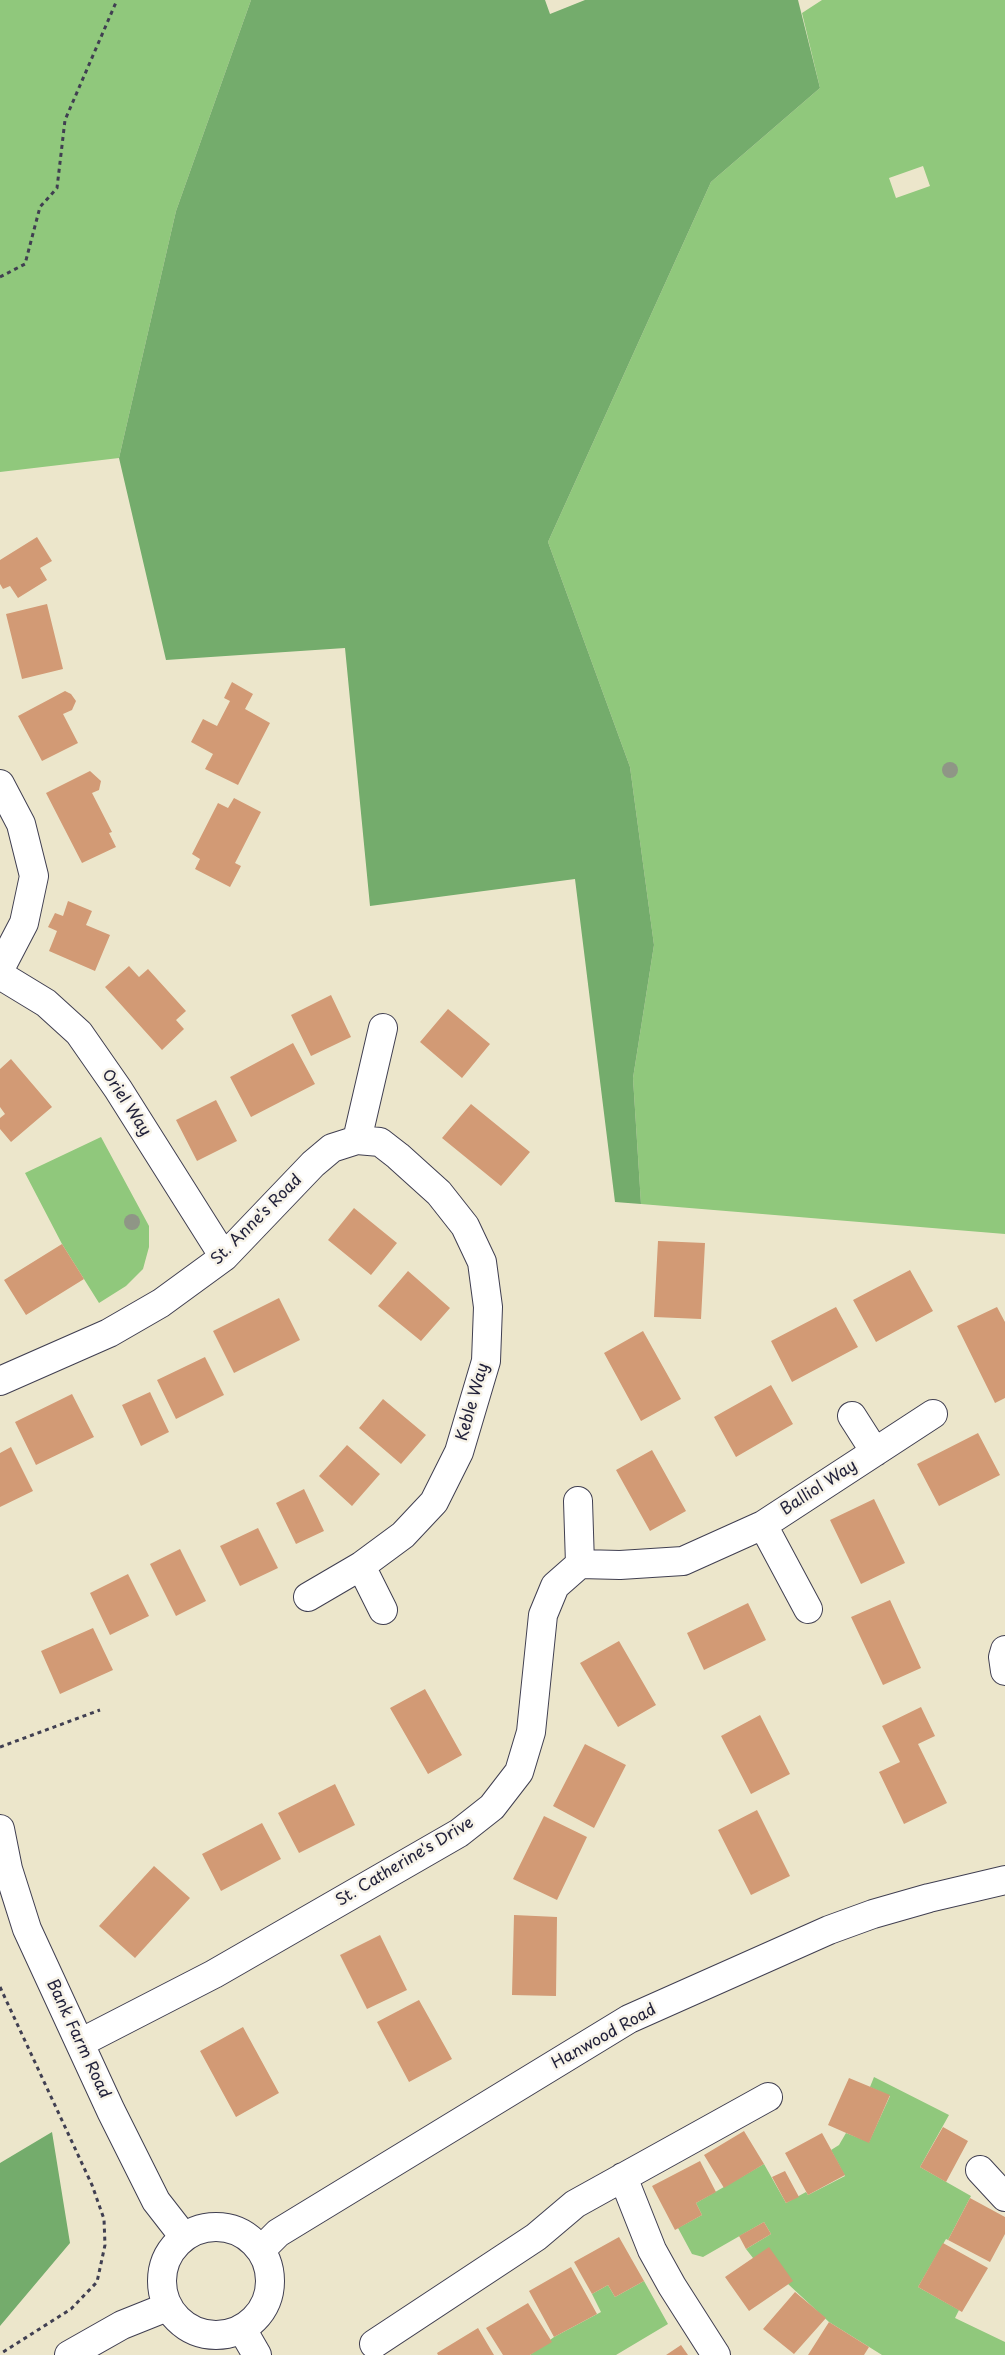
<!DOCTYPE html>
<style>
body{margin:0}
canvas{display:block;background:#ece6cb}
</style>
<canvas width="1005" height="2355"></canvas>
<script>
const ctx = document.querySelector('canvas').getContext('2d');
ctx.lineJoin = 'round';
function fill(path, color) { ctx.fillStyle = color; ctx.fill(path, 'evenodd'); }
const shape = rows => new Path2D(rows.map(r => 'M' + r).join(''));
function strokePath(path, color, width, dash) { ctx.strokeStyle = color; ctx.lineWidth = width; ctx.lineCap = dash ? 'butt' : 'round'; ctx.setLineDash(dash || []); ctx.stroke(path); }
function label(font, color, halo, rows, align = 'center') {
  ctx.font = font + ' "Playpen Sans",sans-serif'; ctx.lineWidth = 5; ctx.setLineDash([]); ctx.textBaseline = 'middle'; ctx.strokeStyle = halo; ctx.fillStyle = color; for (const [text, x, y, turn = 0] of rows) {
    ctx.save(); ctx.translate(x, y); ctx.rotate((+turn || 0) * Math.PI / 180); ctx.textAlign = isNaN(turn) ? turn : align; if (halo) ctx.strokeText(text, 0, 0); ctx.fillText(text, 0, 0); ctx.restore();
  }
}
fill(shape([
 [0,0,251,0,176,211,119,458,0,472],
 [822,0,1005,0,1005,1234,641,1204,633,1078,654,945,630,767,548,542,711,182,820,88,802,13],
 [923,166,930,186,896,198,889,178],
 [101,1137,149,1226,149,1247,143,1269,126,1286,99,1303,62,1244,25,1173],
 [874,2077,949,2115,920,2167,971,2196,948,2240,946,2239,918,2287,959,2310,955,2318,1005,2342,1005,2355,882,2355,829,2322,788,2284,753,2258,746,2249,771,2234,764,2222,703,2257,692,2254,678,2228,702,2215,696,2203,764,2164,786,2203,806,2192,808,2195,845,2176,831,2150,839,2145,846,2133,869,2142,890,2096,870,2087],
 [644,2281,668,2324,616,2355,530,2355,554,2337,601,2312,592,2294,608,2285,615,2297]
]), '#90c87c');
fill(shape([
 [251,0,545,0,550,14,585,0,798,0,820,88,711,182,548,542,630,767,654,945,633,1078,641,1204,615,1202,575,879,370,906,345,648,166,660,119,458,176,211],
 [52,2132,70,2243,0,2326,0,2163]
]), '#74ac6c');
fill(shape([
 [37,537,52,561,40,568,47,580,18,598,10,586,3,589,0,584,0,560],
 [47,604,63,669,22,679,6,614],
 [232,682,253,694,245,709,270,723,238,785,205,769,213,754,191,742,203,719,217,726,230,701,224,698],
 [65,691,71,694,76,701,72,710,63,714,78,743,42,761,18,716],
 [90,771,101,781,99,790,92,793,112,832,109,833,116,847,82,863,46,793],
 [234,798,261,812,235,863,241,866,230,887,195,869,200,859,192,854,218,803,228,808],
 [68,901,92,911,86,925,110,935,95,971,49,951,57,931,48,927,55,913,63,916],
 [129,966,139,977,148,969,186,1011,176,1020,184,1029,162,1050,105,987],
 [331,995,351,1037,311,1056,291,1015],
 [448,1009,490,1044,462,1078,420,1042],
 [293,1043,315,1084,251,1117,230,1077],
 [11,1059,52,1107,11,1142,0,1129,0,1118,5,1114,0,1107,0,1069],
 [216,1100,237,1141,197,1161,176,1120],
 [471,1104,530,1152,501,1186,442,1138],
 [354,1208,397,1243,371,1275,328,1240],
 [658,1241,705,1243,701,1319,654,1317],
 [62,1244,84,1279,26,1315,4,1280],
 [910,1270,933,1311,876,1342,853,1300],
 [408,1271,450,1308,421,1341,378,1306],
 [279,1298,300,1340,234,1373,213,1331],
 [836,1307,858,1347,792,1382,771,1341],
 [997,1307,1005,1322,1005,1398,995,1403,957,1326],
 [643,1331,681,1399,641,1421,604,1353],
 [205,1357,224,1395,176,1419,157,1380],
 [771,1385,793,1424,736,1457,714,1417],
 [150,1392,169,1432,141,1446,122,1405],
 [72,1394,94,1437,36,1465,15,1422],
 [383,1399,426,1435,401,1464,359,1428],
 [978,1433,1000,1475,939,1506,917,1464],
 [347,1445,380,1474,352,1506,319,1476],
 [11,1447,33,1491,0,1507,0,1453],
 [652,1450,686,1511,650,1531,616,1470],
 [304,1489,324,1531,296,1544,276,1503],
 [874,1499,905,1563,861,1584,830,1520],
 [258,1528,278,1568,240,1586,220,1546],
 [180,1549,206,1601,176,1616,150,1564],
 [128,1574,149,1616,110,1635,90,1593],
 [890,1600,921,1668,883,1685,851,1617],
 [748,1603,766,1640,704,1670,687,1633],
 [93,1628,113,1670,60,1694,41,1651],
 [619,1641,656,1705,618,1727,580,1663],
 [425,1689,462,1755,428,1774,390,1708],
 [921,1707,935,1736,918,1744,947,1803,904,1824,879,1772,900,1762,882,1726],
 [760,1715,790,1774,751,1794,721,1736],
 [585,1744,626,1765,594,1828,553,1806],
 [335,1784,355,1825,299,1853,278,1813],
 [757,1810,790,1876,751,1895,718,1830],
 [544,1816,587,1837,557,1900,513,1879],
 [262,1823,281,1859,221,1891,202,1854],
 [154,1866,190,1898,135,1958,99,1926],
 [514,1915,557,1917,556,1996,512,1995],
 [380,1935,407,1990,367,2009,340,1955],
 [419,2000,452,2059,409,2082,377,2022],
 [243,2027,279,2093,236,2117,200,2051],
 [849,2078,890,2095,869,2143,828,2125],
 [943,2127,968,2141,946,2182,920,2167],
 [744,2131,764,2164,724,2188,704,2155],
 [822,2133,845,2175,808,2195,785,2153],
 [700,2161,716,2192,696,2203,702,2215,675,2230,652,2186],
 [785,2171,799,2197,786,2203,772,2177],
 [970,2198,1005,2217,1005,2234,990,2262,948,2240],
 [764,2222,771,2234,746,2249,739,2236],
 [619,2237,644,2281,615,2297,608,2285,592,2294,574,2262],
 [943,2243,988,2268,962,2312,918,2287],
 [769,2247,793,2281,749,2311,725,2277],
 [571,2267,597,2314,554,2337,529,2291],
 [795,2292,826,2318,794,2354,763,2329],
 [528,2303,552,2342,530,2355,503,2355,486,2328],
 [829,2322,869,2347,864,2355,808,2355],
 [478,2328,494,2355,438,2355,437,2353],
 [681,2345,688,2355,666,2355]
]), '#d29a75');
const minor = shape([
 [0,784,21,824,34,876,24,923,0,969],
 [0,975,46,1003,79,1033,118,1089,224,1257],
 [0,1381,109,1333,161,1303,224,1257,313,1164,332,1148,357,1140,383,1028],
 [852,1416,875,1452],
 [763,1525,808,1609],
 [580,1564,620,1565,683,1561,763,1525,933,1414],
 [361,1566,383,1610],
 [308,1597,361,1566,403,1535,434,1502,459,1452,486,1361,488,1307,482,1262,465,1226,439,1193,398,1156,380,1142,357,1140],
 [1005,1650,1003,1657,1005,1671],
 [0,1829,8,1869,27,1929,111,2111,156,2201,184,2237],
 [80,2043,214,1974,459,1833,492,1807,519,1772,531,1732,543,1615,555,1586,580,1564,578,1501],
 [980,2170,1005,2197],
 [623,2177,652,2250,672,2286,716,2355],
 [242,2329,257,2355],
 [374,2344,536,2237,575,2204,768,2097]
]);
const major = shape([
 '162 2281a54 54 0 1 1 108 0a54 54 0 1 1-108 0Z',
 [262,2249,278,2233,629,2019,829,1930,873,1914,929,1898,1005,1880],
 [69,2355,122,2325,167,2307]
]);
strokePath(minor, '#403f51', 30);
strokePath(major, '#403f51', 30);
strokePath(shape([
 [0,277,25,264,40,207,57,188,65,120,117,0],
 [0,1747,100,1710],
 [0,1987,92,2185,104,2219,105,2245,97,2282,71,2309,0,2354]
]), '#403f51', 3, [4, 4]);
strokePath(minor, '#fff', 28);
strokePath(major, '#fff', 28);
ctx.fillStyle = '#8f9686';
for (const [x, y] of [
 [950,770],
 [132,1222]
]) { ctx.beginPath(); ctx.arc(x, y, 8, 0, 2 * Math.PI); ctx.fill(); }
label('16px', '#22223b', '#f7f3e8', [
 ["Oriel Way",126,1103,57],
 ["St. Anne's Road",257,1220,-45],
 ["Keble Way",473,1402,-74],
 ["Balliol Way",819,1488,-33],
 ["St. Catherine's Drive",405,1862,-31],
 ["Hanwood Road",604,2037,-29],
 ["Bank Farm Road",78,2039,65]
]);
</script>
